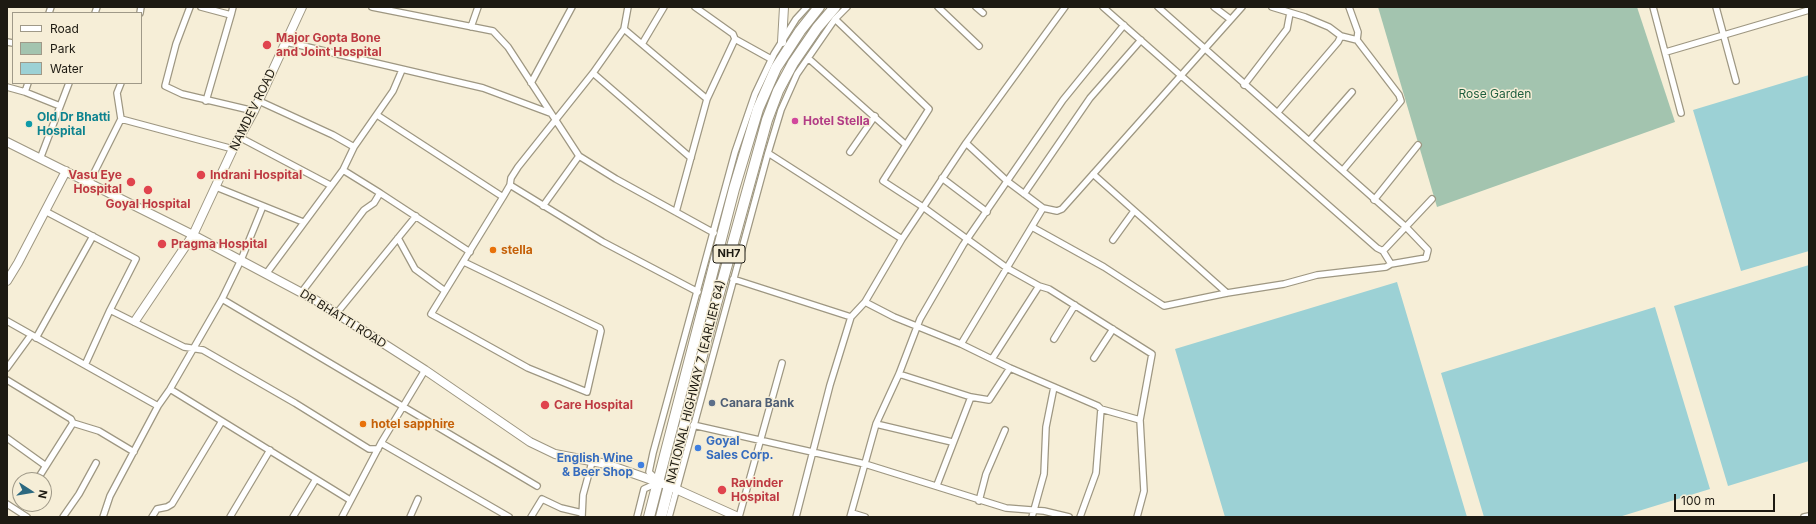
<!DOCTYPE html>
<style>
body{margin:0}
#map{position:relative;width:1816px;height:524px;overflow:hidden;background:#f6eed7;font-family:Inter,sans-serif}
canvas{display:block}
.frame{position:absolute;inset:0;border:8px solid #1d1a12;pointer-events:none}
.legend{position:absolute;left:12px;top:12px;width:130px;height:72px;box-sizing:border-box;background:#f6eed7;border:1px solid #9f9988;margin:0;padding:5px 7px;list-style:none;font-size:12px;color:#1d1a12}
.legend li{display:flex;align-items:center;gap:8px;height:20px}
.legend b{width:20px;border:1px solid #9f9988}
.north{position:absolute;left:12px;top:472px;width:40px;height:40px;box-sizing:border-box;background:#f6eed7;border:1px solid #9f9988;border-radius:50%;rotate:102deg;font-size:11px;font-weight:700;line-height:16px;text-align:center;color:#1d1a12}
.north::after{content:'';display:block;margin:auto;width:14px;height:18px;background:#2c6980;clip-path:polygon(50% 0,100% 100%,50% 72%,0 100%)}
.scale{position:absolute;left:1674px;top:494px;width:101px;height:18px;box-sizing:border-box;border:2px solid #1d1a12;border-top:0;padding-left:5px;font-size:12px;line-height:14px;white-space:nowrap;color:#1d1a12;-webkit-text-stroke:3px #f6eed7;paint-order:stroke}
</style>
<div id="map">
<canvas width="1816" height="524"></canvas>
<div class="frame"></div>
<ul class="legend">
<li><b style="height:5px;background:#fff"></b>Road</li>
<li><b style="height:11px;background:#a3c4af"></b>Park</li>
<li><b style="height:11px;background:#9cd1d5"></b>Water</li>
</ul>
<div class="north">N</div>
<div class="scale">100 m</div>
</div>
<script>
const ctx = document.querySelector('canvas').getContext('2d');
ctx.lineJoin = 'round';
function fill(path, color) { ctx.fillStyle = color; ctx.fill(path, 'evenodd'); }
const shape = rows => new Path2D(rows.map(r => 'M' + r).join(''));
function strokePath(path, color, width, dash) { ctx.strokeStyle = color; ctx.lineWidth = width; ctx.lineCap = dash ? 'butt' : 'round'; ctx.setLineDash(dash || []); ctx.stroke(path); }
function label(font, color, halo, rows, align = 'center') {
  ctx.font = font + ' Inter,sans-serif'; ctx.lineWidth = 3; ctx.setLineDash([]); ctx.textBaseline = 'middle'; ctx.strokeStyle = halo; ctx.fillStyle = color; for (const [text, x, y, turn = 0] of rows) {
    ctx.save(); ctx.translate(x, y); ctx.rotate((+turn || 0) * Math.PI / 180); ctx.textAlign = isNaN(turn) ? turn : align; if (halo) ctx.strokeText(text, 0, 0); ctx.fillText(text, 0, 0); ctx.restore();
  }
}
fill(shape([
 [1378,7,1637,7,1675,122,1437,207]
]), '#a3c4af');
fill(shape([
 [1809,75,1809,251,1741,271,1693,110],
 [1809,265,1809,461,1728,486,1674,306],
 [1397,282,1467,517,1225,517,1175,349],
 [1655,307,1710,489,1619,517,1484,517,1441,373]
]), '#9cd1d5');
const street = shape([
 [190,7,176,44,165,86,182,94,254,111],
 [201,7,231,15,206,101],
 [372,7,493,31,508,47,579,156,616,179,714,233],
 [938,7,979,46],
 [976,7,983,13],
 [1103,7,1377,248,1383,251,1391,264],
 [1214,7,1230,19],
 [1272,7,1305,17,1329,27,1341,36,1357,40,1399,95,1401,101,1343,170],
 [1349,7,1358,32,1357,40],
 [1653,7,1681,113],
 [1716,7,1736,81],
 [49,13,51,7],
 [95,13,97,7],
 [140,13,141,7],
 [231,15,233,7],
 [835,19,929,109,883,181,923,207,1007,268,1039,286],
 [471,27,478,7],
 [624,29,707,99],
 [735,39,771,59],
 [7,42,13,43],
 [286,42,483,88,550,113],
 [642,44,664,7],
 [1666,52,1809,10],
 [808,58,906,145],
 [593,73,691,158],
 [531,83,572,7],
 [1244,85,1287,29,1290,13],
 [7,87,25,92,60,106],
 [25,92,28,83],
 [259,101,333,135,354,147],
 [1278,112,1338,42,1341,36],
 [377,115,503,197],
 [121,119,233,149],
 [241,138,330,185],
 [1309,141,1352,92],
 [966,143,1007,181,1043,208,1057,211,1062,209,1242,7],
 [850,152,875,116],
 [768,153,902,239],
 [40,159,69,83],
 [343,170,380,193,470,252],
 [1093,174,1227,293],
 [942,178,987,212],
 [89,183,121,119,117,93,121,83],
 [510,185,603,242,698,292],
 [216,187,303,222],
 [1024,194,1090,98,1141,40],
 [1374,200,1418,145],
 [543,206,579,156],
 [45,211,136,259,110,310,85,365,158,406],
 [676,212,707,99,735,39,733,34,695,7],
 [1032,227,1104,267,1164,306,1227,293,1284,284,1317,275,1386,267,1391,264,1426,258,1428,250,1406,227,1158,7],
 [398,238,415,269,445,291],
 [1113,240,1134,211],
 [1383,251,1432,199],
 [464,262,600,328,601,331,587,392,528,368,431,314,503,197,510,185,511,178,518,167,593,73,624,29,628,7],
 [266,274,343,170,354,147,393,91,402,70],
 [733,279,851,317],
 [301,293,364,210,374,203,380,193],
 [222,299,537,486],
 [865,302,894,317,961,344,1010,368,1098,406,1101,409,1140,420],
 [110,310,184,347,203,350,295,403,369,449,378,449],
 [336,314,416,216],
 [7,321,85,365],
 [36,338,93,236],
 [1054,339,1075,305],
 [961,344,1043,208],
 [1094,358,1113,329],
 [992,359,1039,286,1049,289,1152,354,1140,420,1144,491,1137,517],
 [7,368,31,335],
 [899,374,971,397,989,400,1010,368],
 [7,380,71,419,73,423,37,480],
 [170,389,350,500],
 [73,423,99,431,134,452],
 [876,424,952,442],
 [693,425,865,464,1006,508,1044,511,1069,517],
 [7,438,46,466],
 [381,443,509,517],
 [937,485,971,397],
 [979,501,986,474,1005,430],
 [7,504,27,517],
 [852,513,865,517],
 [63,517,79,494,96,463],
 [103,517,110,496,158,406,170,389,222,299,241,260,263,206],
 [152,517,157,509,167,507,172,504,222,421],
 [230,517,270,450],
 [293,517,316,479],
 [342,517,381,443,425,370],
 [410,517,418,499],
 [531,517,542,499,561,508,582,513],
 [582,517,583,495,592,462],
 [637,517,644,489,659,482,649,472,653,453,735,152,755,94,774,54,796,19,807,7],
 [669,517,768,153,781,110,797,74,835,19,847,7],
 [739,517,782,363],
 [796,517,830,385,851,317,865,302,902,239,966,143,1065,7],
 [850,517,876,424,899,374,920,319,963,245,1063,100,1124,25],
 [1032,517,1044,474,1046,427,1054,387],
 [1080,517,1096,473,1101,409],
 [1804,517,1809,516]
]);
const secondary = shape([
 [782,42,784,7],
 [7,142,193,235,317,301,425,370,530,442,555,454,606,464,669,486,738,517],
 [7,281,18,263,66,171],
 [135,321,193,235,233,149,254,111,302,7]
]);
const highway = shape([
 [649,517,734,189,758,109,776,68,800,31,819,7],
 [661,517,705,344,767,120,778,91,793,63,817,28,835,7]
]);
strokePath(street, '#9e9782', 8);
strokePath(secondary, '#9e9782', 10);
strokePath(highway, '#9e9782', 12);
strokePath(street, '#fff', 5.5);
strokePath(secondary, '#fff', 8);
strokePath(highway, '#fff', 10);
for (const [x, y, r, color] of [
 [267,45,5,"#e0444e"],
 [795,121,4,"#d1479c"],
 [29,124,4,"#0f9aa8"],
 [201,175,5,"#e0444e"],
 [131,182,5,"#e0444e"],
 [148,190,5,"#e0444e"],
 [162,244,5,"#e0444e"],
 [493,250,4,"#e8710a"],
 [712,403,4,"#5c6f8a"],
 [545,405,5,"#e0444e"],
 [363,424,4,"#e8710a"],
 [698,448,4,"#3f7fe0"],
 [641,465,4,"#3f7fe0"],
 [722,490,5,"#e0444e"]
]) { const dot = new Path2D(); dot.arc(x, y, r, 0, 2 * Math.PI); ctx.fillStyle = color; ctx.fill(dot); strokePath(dot, '#f6eed7', 1.5); }
for (const [x, y, w] of [
 [729,254,32]
]) { const box = new Path2D(); box.roundRect(x - w / 2, y - 9, w, 18, 3); ctx.fillStyle = '#f6eed7'; ctx.fill(box); strokePath(box, '#1d1a12', 1); }
label('bold 11px', '#1d1a12', null, [
 ["NH7",729,254]
]);
label('bold 12px', '#be3a42', '#f6eed7', [
 ["Major Gopta Bone",276,38],
 ["and Joint Hospital",276,52],
 ["Vasu Eye",122,175,"right"],
 ["Hospital",122,189,"right"],
 ["Indrani Hospital",210,175],
 ["Goyal Hospital",148,204,"center"],
 ["Pragma Hospital",171,244],
 ["Care Hospital",554,405],
 ["Ravinder",731,483],
 ["Hospital",731,497]
], 'left');
label('12px', '#1f5f3f', '#f6eed7', [
 ["Rose Garden",1495,94]
]);
label('12px', '#1d1a12', '#f6eed7', [
 ["NAMDEV ROAD",253,110,-64],
 ["DR BHATTI ROAD",343,319,32],
 ["NATIONAL HIGHWAY 7 (EARLIER 64)",696,382,-76]
]);
label('bold 12px', '#0d838f', '#f6eed7', [
 ["Old Dr Bhatti",37,117],
 ["Hospital",37,131]
], 'left');
label('bold 12px', '#b23c85', '#f6eed7', [
 ["Hotel Stella",803,121]
], 'left');
label('bold 12px', '#c56008', '#f6eed7', [
 ["stella",501,250],
 ["hotel sapphire",371,424]
], 'left');
label('bold 12px', '#4e5e75', '#f6eed7', [
 ["Canara Bank",720,403]
], 'left');
label('bold 12px', '#366cbe', '#f6eed7', [
 ["Goyal",706,441],
 ["Sales Corp.",706,455],
 ["English Wine",633,458,"right"],
 ["& Beer Shop",633,472,"right"]
], 'left');
</script>
